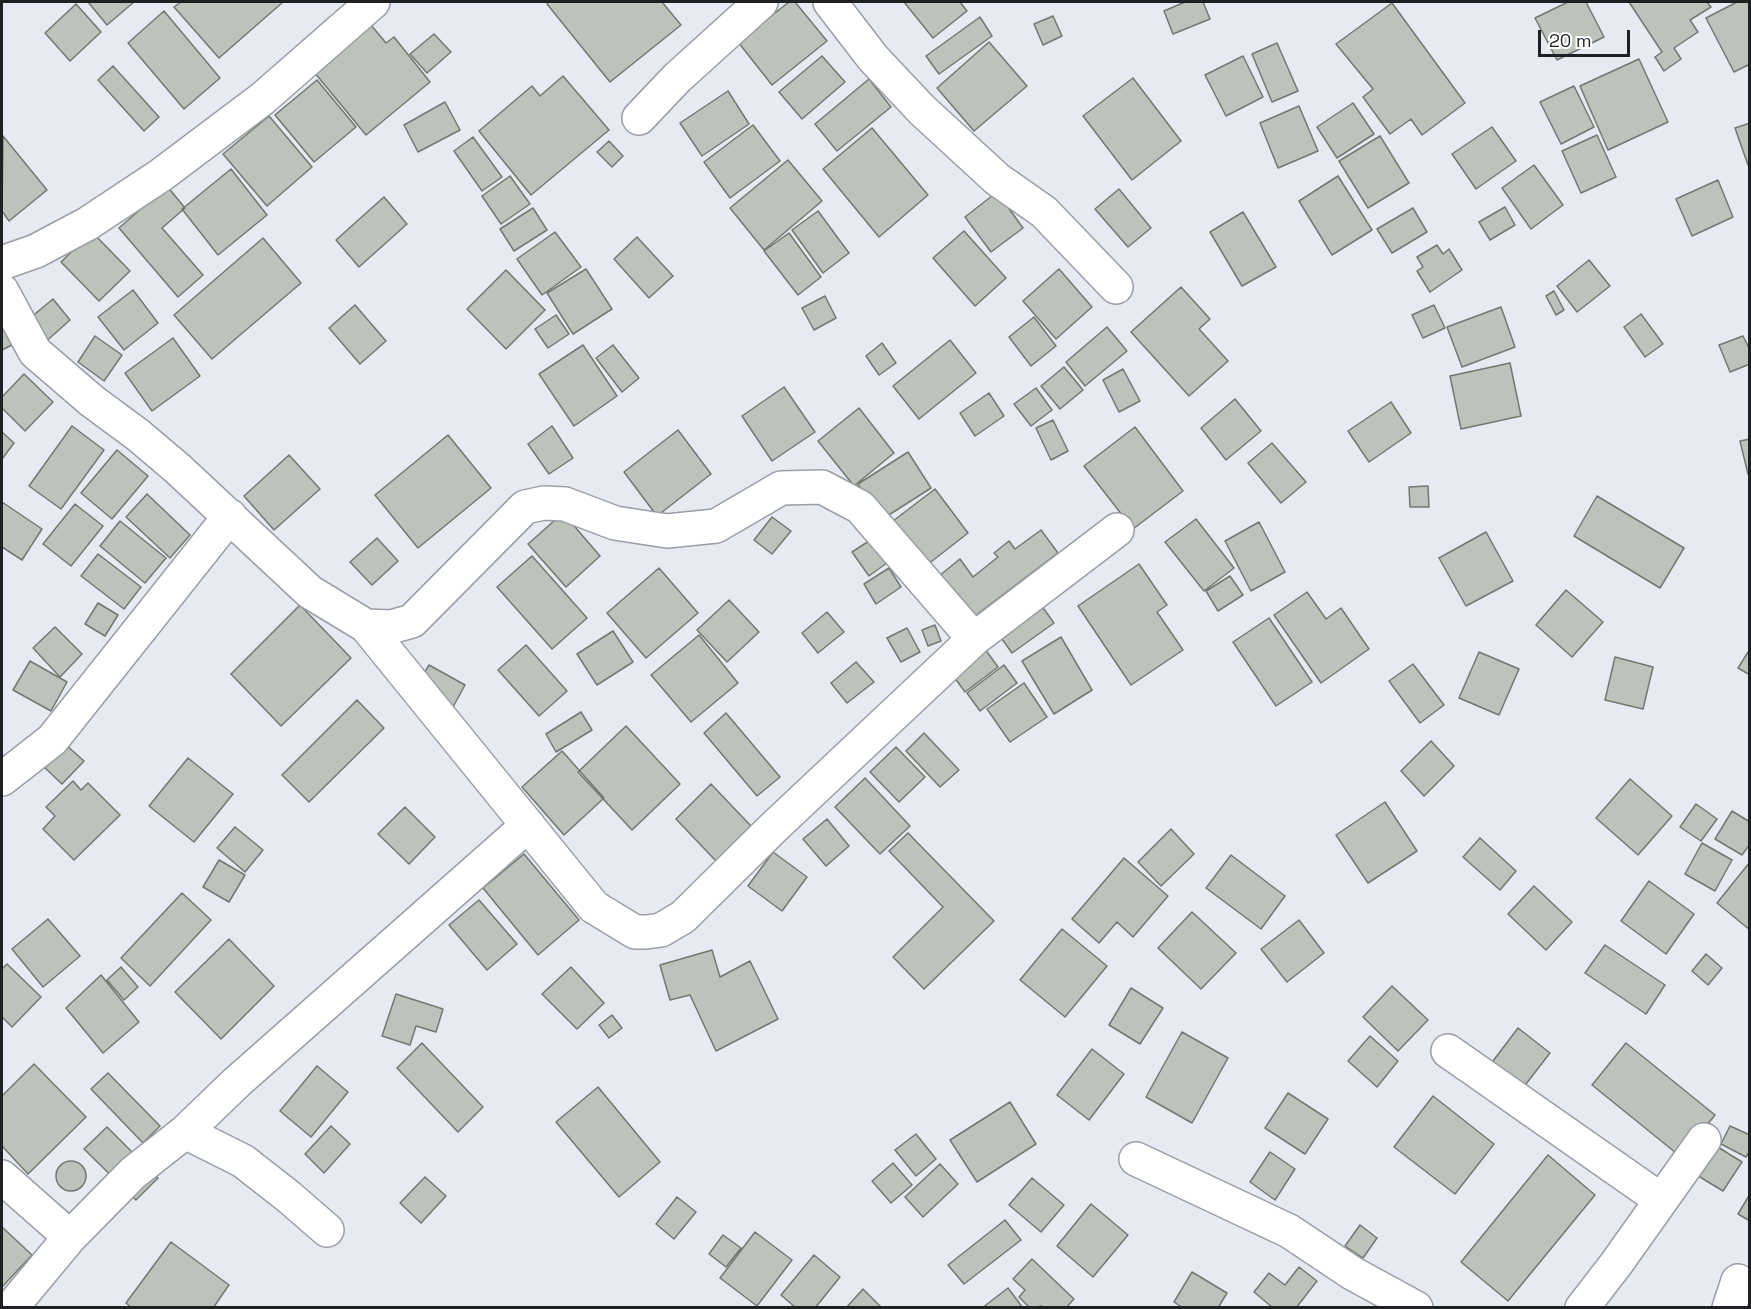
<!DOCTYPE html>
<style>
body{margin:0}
#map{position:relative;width:1751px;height:1309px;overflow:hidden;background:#e7e9f3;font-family:"Space Grotesk",sans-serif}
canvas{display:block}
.frame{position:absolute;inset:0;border:3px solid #1f2024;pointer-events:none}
.scale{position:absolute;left:1538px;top:30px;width:92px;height:27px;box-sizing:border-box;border:3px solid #1f2024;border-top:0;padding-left:8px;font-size:18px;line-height:21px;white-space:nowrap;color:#1f2024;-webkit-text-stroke:4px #fff;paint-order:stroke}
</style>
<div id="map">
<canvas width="1751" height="1309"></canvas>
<div class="frame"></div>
<div class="scale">20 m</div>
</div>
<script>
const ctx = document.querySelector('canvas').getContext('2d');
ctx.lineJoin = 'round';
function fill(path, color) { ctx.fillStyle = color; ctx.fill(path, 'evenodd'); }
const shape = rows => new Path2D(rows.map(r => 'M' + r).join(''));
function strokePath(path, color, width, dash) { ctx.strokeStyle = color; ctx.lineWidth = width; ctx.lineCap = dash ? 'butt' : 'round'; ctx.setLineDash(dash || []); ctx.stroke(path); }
const building = shape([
 [88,2,134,2,107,25,88,2],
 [181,2,283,2,219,58,174,7,181,2],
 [549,2,662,2,681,25,610,82,547,4,549,2],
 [789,2,795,2,827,41,772,85,738,42,789,2],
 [904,2,960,2,967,11,933,38,904,2],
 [1185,2,1203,2,1210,19,1173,34,1164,11,1185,2],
 [1568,2,1586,2,1604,37,1557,60,1535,18,1568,2],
 [1629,2,1707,2,1711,7,1690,20,1698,32,1674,48,1681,59,1664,71,1655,57,1662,52,1629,2],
 [1737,2,1750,2,1750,64,1734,72,1706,18,1737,2],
 [1392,3,1465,103,1422,135,1411,119,1390,134,1363,97,1373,89,1336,44,1392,3],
 [76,4,101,32,70,61,45,33,76,4],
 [164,11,220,78,184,109,128,43,164,11],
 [1053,16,1062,36,1043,45,1034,24,1053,16],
 [980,17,992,36,939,74,926,56,980,17],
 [371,25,386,43,394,37,430,82,366,135,314,72,371,25],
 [434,34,451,52,427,73,410,54,434,34],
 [989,42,1027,86,974,131,937,88,989,42],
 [1277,43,1298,91,1272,102,1252,54,1277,43],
 [822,56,845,82,802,119,779,92,822,56],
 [1243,56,1263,97,1226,116,1205,75,1243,56],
 [1639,59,1668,122,1608,150,1580,86,1639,59],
 [113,66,159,117,144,131,98,80,113,66],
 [563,76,609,130,531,195,479,131,532,86,540,96,563,76],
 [1133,78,1181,141,1132,180,1083,116,1133,78],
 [869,79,891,107,837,151,815,124,869,79],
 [317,80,356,127,314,162,275,115,317,80],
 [1574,86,1594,127,1561,144,1540,102,1574,86],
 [728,91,749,124,702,156,680,123,728,91],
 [445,102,460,130,418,152,404,125,445,102],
 [1353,103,1374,134,1337,158,1317,127,1353,103],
 [1299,106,1318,151,1278,168,1260,123,1299,106],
 [269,116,312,167,267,206,223,154,269,116],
 [1750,123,1750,165,1748,165,1735,128,1750,123],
 [753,125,780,161,730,198,704,162,753,125],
 [1492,127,1516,161,1476,189,1452,154,1492,127],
 [872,128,928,195,879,237,823,169,872,128],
 [1597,135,1616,177,1581,193,1562,151,1597,135],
 [3,136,47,190,9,221,2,211,3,136],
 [1380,136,1409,183,1368,208,1339,161,1380,136],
 [473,137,502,177,482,191,454,151,473,137],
 [609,141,623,156,612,167,597,152,609,141],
 [788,160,822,201,764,250,730,208,788,160],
 [1534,165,1563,205,1531,229,1502,188,1534,165],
 [231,169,267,215,218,255,182,209,231,169],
 [510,176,530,204,501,224,482,196,510,176],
 [1338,176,1372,230,1332,255,1299,201,1338,176],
 [1718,180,1733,217,1692,236,1676,199,1718,180],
 [167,186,185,208,162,228,203,275,178,297,119,228,167,186],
 [1119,189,1151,228,1128,247,1095,209,1119,189],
 [997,192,1023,228,991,252,965,217,997,192],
 [384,197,407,224,359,267,336,240,384,197],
 [1505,207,1515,225,1490,240,1479,222,1505,207],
 [533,208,547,230,514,251,500,229,533,208],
 [1413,208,1427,232,1392,253,1377,229,1413,208],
 [818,211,849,253,823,273,792,230,818,211],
 [1243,212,1276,267,1242,286,1210,232,1243,212],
 [964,231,1006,278,975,306,933,258,964,231],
 [92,232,130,271,99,301,61,262,92,232],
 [555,232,581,267,542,295,517,259,555,232],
 [789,233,821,277,798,295,764,251,789,233],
 [637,237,673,276,649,298,614,259,637,237],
 [263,238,301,283,212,359,174,315,263,238],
 [1437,245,1443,254,1449,249,1462,270,1430,292,1417,271,1423,267,1417,257,1437,245],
 [1589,260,1610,286,1577,312,1557,286,1589,260],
 [586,269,612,309,573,334,547,293,586,269],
 [1059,269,1092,307,1056,339,1023,301,1059,269],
 [506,270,545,310,506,349,467,309,506,270],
 [1181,287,1210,319,1199,329,1228,361,1189,396,1131,332,1181,287],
 [133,290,158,323,124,350,98,317,133,290],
 [1554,291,1564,310,1556,315,1546,296,1554,291],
 [825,296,836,318,814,330,802,308,825,296],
 [53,299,70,320,42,345,24,323,53,299],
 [355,305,386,341,360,364,329,328,355,305],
 [1434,305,1445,328,1423,338,1412,315,1434,305],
 [1501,307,1515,347,1462,367,1447,327,1501,307],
 [1641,314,1663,344,1645,357,1624,327,1641,314],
 [556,315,569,334,548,348,535,329,556,315],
 [1034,317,1056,346,1031,366,1009,337,1034,317],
 [2,318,14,344,2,350,2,318],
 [1107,327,1127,351,1085,386,1066,362,1107,327],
 [95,336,122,355,104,381,78,362,95,336],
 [1743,336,1750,350,1750,364,1730,372,1719,345,1743,336],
 [173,338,200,376,152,411,125,373,173,338],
 [950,340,976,373,919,419,893,386,950,340],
 [882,343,896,363,879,375,866,356,882,343],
 [583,345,617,396,574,426,539,374,583,345],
 [613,345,639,378,622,392,596,358,613,345],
 [1510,363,1521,416,1461,429,1450,376,1510,363],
 [1064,367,1083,390,1060,409,1041,386,1064,367],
 [1123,369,1140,401,1119,412,1103,380,1123,369],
 [24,374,53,402,25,431,2,408,2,397,24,374],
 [784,387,815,432,772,461,742,416,784,387],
 [1036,388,1052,410,1031,426,1014,404,1036,388],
 [989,393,1004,416,975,436,960,413,989,393],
 [1235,399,1261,431,1226,460,1201,428,1235,399],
 [1391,402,1411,433,1369,462,1348,431,1391,402],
 [859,408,894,453,854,486,818,441,859,408],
 [1053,420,1068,451,1051,460,1036,428,1053,420],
 [72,426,104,450,61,509,29,486,72,426],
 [552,426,573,458,549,474,528,444,552,426],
 [1135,427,1183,491,1133,529,1084,466,1135,427],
 [678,430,711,474,657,516,624,472,678,430],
 [2,432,14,443,2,459,2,432],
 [448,435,491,488,418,548,375,495,448,435],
 [1750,439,1750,474,1748,474,1740,441,1750,439],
 [1272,443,1306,482,1281,503,1248,463,1272,443],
 [117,450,148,476,112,519,81,493,117,450],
 [908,452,931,488,881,520,858,484,908,452],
 [289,455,320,489,274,530,244,496,289,455],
 [1428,486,1429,507,1410,507,1409,487,1428,486],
 [935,489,968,533,927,565,893,521,935,489],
 [147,494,190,535,170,558,126,517,147,494],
 [1597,496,1684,548,1660,588,1574,536,1597,496],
 [2,502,42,529,22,560,2,547,2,502],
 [75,504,103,526,71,566,43,544,75,504],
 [563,513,600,556,566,587,528,544,563,513],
 [772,517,791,531,772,554,754,540,772,517],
 [1196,519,1234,568,1204,591,1165,542,1196,519],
 [120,521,166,558,145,583,100,546,120,521],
 [1259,522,1285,572,1251,591,1225,541,1259,522],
 [1041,530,1058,553,971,619,939,576,960,559,973,577,998,557,994,553,1009,541,1015,549,1041,530],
 [1486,532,1513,581,1466,606,1439,558,1486,532],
 [377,538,398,561,372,585,350,562,377,538],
 [872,539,888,562,869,576,852,552,872,539],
 [98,554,141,587,124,609,81,576,98,554],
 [532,556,587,618,552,649,497,587,532,556],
 [1139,564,1167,605,1157,612,1183,650,1131,685,1078,606,1139,564],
 [659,568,698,613,646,658,607,613,659,568],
 [889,568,901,587,876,604,864,584,889,568],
 [1230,576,1243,595,1218,611,1206,591,1230,576],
 [1566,590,1603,622,1572,657,1536,625,1566,590],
 [1307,592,1326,619,1341,608,1369,649,1321,683,1274,615,1307,592],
 [1036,598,1054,623,1012,653,994,628,1036,598],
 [729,600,759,632,727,662,697,630,729,600],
 [98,603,118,615,105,636,85,624,98,603],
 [300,605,351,658,281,726,231,674,300,605],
 [827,612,844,632,818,653,802,633,827,612],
 [1269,618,1312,682,1276,706,1233,642,1269,618],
 [935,625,941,641,928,646,922,630,935,625],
 [55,627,82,654,60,677,33,648,55,627],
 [907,628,920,652,901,662,887,638,907,628],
 [613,631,633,662,597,685,577,654,613,631],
 [699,635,738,683,691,722,651,675,699,635],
 [1061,637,1092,690,1054,714,1022,661,1061,637],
 [526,645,567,691,539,716,498,670,526,645],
 [982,645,998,667,965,692,949,670,982,645],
 [1750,649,1750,675,1738,668,1750,649],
 [1479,652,1519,669,1499,715,1459,698,1479,652],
 [1615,657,1653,667,1643,709,1605,700,1615,657],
 [30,661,67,682,51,711,13,690,30,661],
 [856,662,874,682,847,703,831,683,856,662],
 [1413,664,1444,705,1420,723,1389,681,1413,664],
 [429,665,465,685,453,707,416,687,429,665],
 [1004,665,1017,683,980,711,967,693,1004,665],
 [1024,683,1047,717,1010,742,987,709,1024,683],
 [357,700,384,728,309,802,282,775,357,700],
 [581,712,592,730,556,752,546,734,581,712],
 [726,713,780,777,757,796,704,733,726,713],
 [626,726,680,784,632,830,578,772,626,726],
 [924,733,959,770,940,787,906,751,924,733],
 [1431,741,1454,766,1424,796,1401,771,1431,741],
 [65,744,84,761,62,784,44,767,65,744],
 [896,747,925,777,899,802,870,772,896,747],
 [562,751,604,798,564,835,522,787,562,751],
 [188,758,233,794,194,842,149,806,188,758],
 [865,778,910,826,880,854,835,807,865,778],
 [1630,779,1672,816,1638,855,1596,818,1630,779],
 [73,781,81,790,88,783,120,815,74,860,43,829,55,816,46,807,73,781],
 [711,784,751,826,716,861,676,819,711,784],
 [1385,802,1417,851,1368,883,1336,835,1385,802],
 [1696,804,1717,819,1701,841,1680,827,1696,804],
 [405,807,435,837,409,864,378,834,405,807],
 [1732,811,1750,822,1750,844,1742,855,1715,839,1732,811],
 [827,819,849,846,826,866,803,839,827,819],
 [235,827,263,850,245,872,217,848,235,827],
 [1171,829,1194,854,1161,886,1138,862,1171,829],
 [908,833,994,921,924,989,893,957,943,907,889,851,908,833],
 [1480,838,1516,871,1500,890,1463,857,1480,838],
 [1702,843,1732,860,1715,891,1685,874,1702,843],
 [773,852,807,877,782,911,748,886,773,852],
 [524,854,579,920,538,955,483,888,524,854],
 [1231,855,1285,896,1261,929,1206,888,1231,855],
 [1124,858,1168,896,1133,937,1117,922,1099,943,1072,919,1124,858],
 [219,860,245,875,229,902,203,887,219,860],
 [1750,862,1750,930,1717,903,1750,862],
 [1649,881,1694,914,1666,954,1621,921,1649,881],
 [1534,886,1572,922,1546,950,1508,914,1534,886],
 [182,893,211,920,150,986,121,958,182,893],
 [479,900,517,944,487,970,449,925,479,900],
 [1192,912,1236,953,1201,989,1158,948,1192,912],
 [48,919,80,956,43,987,12,949,48,919],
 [1299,920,1324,953,1287,982,1261,949,1299,920],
 [1062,929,1107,966,1065,1017,1020,980,1062,929],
 [229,939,274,986,221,1039,175,992,229,939],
 [1605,945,1665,985,1646,1014,1585,973,1605,945],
 [712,950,720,977,750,961,778,1019,716,1051,690,995,670,1000,660,965,712,950],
 [1706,954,1722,968,1708,985,1692,971,1706,954],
 [7,964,41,997,12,1027,2,1017,2,969,7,964],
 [121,967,138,987,124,1000,107,980,121,967],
 [571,967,604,1003,577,1029,542,994,571,967],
 [101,975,139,1022,103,1053,66,1008,101,975],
 [1392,986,1428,1020,1398,1051,1363,1017,1392,986],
 [1131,988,1163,1008,1140,1044,1109,1025,1131,988],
 [396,994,443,1009,436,1032,416,1026,410,1045,382,1036,396,994],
 [612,1015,622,1028,609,1038,599,1025,612,1015],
 [1518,1028,1550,1053,1519,1093,1487,1069,1518,1028],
 [1182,1032,1228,1058,1192,1123,1146,1097,1182,1032],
 [1370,1036,1398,1061,1377,1087,1348,1061,1370,1036],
 [422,1043,483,1107,458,1132,397,1068,422,1043],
 [1626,1043,1715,1115,1681,1157,1592,1085,1626,1043],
 [1092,1049,1124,1074,1089,1120,1057,1095,1092,1049],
 [34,1064,86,1117,28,1174,2,1146,2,1096,34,1064],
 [317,1066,348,1092,311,1137,280,1111,317,1066],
 [108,1073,160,1126,143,1143,91,1089,108,1073],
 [598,1087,660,1162,619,1197,556,1122,598,1087],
 [1288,1093,1328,1119,1305,1154,1265,1128,1288,1093],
 [1433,1096,1494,1144,1455,1194,1394,1147,1433,1096],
 [1010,1102,1036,1144,977,1182,950,1140,1010,1102],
 [331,1126,350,1144,324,1173,305,1154,331,1126],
 [1730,1126,1750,1135,1750,1151,1746,1157,1721,1144,1730,1126],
 [107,1127,158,1178,136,1200,84,1149,107,1127],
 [916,1134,936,1159,916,1176,895,1150,916,1134],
 [1713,1144,1742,1162,1723,1191,1695,1174,1713,1144],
 [1270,1152,1295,1169,1275,1200,1250,1182,1270,1152],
 [1548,1155,1595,1195,1508,1301,1461,1262,1548,1155],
 '56 1176a15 15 0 1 1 30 0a15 15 0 1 1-30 0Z',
 [893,1163,912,1185,891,1203,872,1181,893,1163],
 [940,1164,958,1184,923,1217,905,1197,940,1164],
 [425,1177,446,1196,421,1223,400,1203,425,1177],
 [1032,1178,1064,1205,1041,1232,1009,1205,1032,1178],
 [1750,1194,1750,1221,1738,1214,1750,1194],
 [677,1197,696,1212,674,1239,656,1224,677,1197],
 [1091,1204,1128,1235,1093,1277,1057,1246,1091,1204],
 [1005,1220,1021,1240,964,1284,948,1265,1005,1220],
 [1360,1225,1377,1238,1363,1258,1345,1246,1360,1225],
 [2,1227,32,1255,2,1287,2,1227],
 [755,1232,792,1260,757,1306,720,1278,755,1232],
 [723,1235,741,1248,726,1267,709,1254,723,1235],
 [171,1242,229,1285,213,1308,132,1308,126,1303,171,1242],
 [814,1255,840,1277,815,1308,796,1308,781,1295,814,1255],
 [1032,1259,1074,1299,1066,1308,1043,1308,1042,1306,1030,1308,1019,1297,1025,1290,1013,1279,1032,1259],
 [1299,1267,1317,1281,1296,1308,1273,1308,1254,1292,1269,1273,1285,1285,1299,1267],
 [1192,1272,1227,1293,1218,1308,1183,1308,1174,1302,1192,1272],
 [1008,1288,1023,1308,982,1308,1008,1288],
 [863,1289,882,1308,846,1308,863,1289]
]);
fill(building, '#bdc2ba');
strokePath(building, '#737870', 1.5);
const street = shape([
 [830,2,873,58,922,110,997,179,1044,212,1116,287],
 [639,118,677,78,761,2],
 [2,263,36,251,87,224,161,175,262,99,373,2],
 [2,291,35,352,92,401,138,435,177,468,310,592,366,626,391,627,412,621,525,507,544,503,565,504,615,523,667,531,716,526,781,488,822,487,860,507,974,639],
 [366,626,594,907,635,932,646,932,661,930,683,917,772,829,974,639,1117,530],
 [2,779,52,740,230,516],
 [1448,1051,1661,1200],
 [185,1132,243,1161,289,1197,327,1230],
 [1136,1159,1289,1231,1352,1273,1416,1308],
 [2,1177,70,1237],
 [11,1308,70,1237,133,1173,185,1132,237,1082,528,825],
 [1582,1308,1616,1264,1704,1140],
 [1729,1308,1738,1281]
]);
strokePath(street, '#9b9ea7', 36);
strokePath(street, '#fff', 33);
</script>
